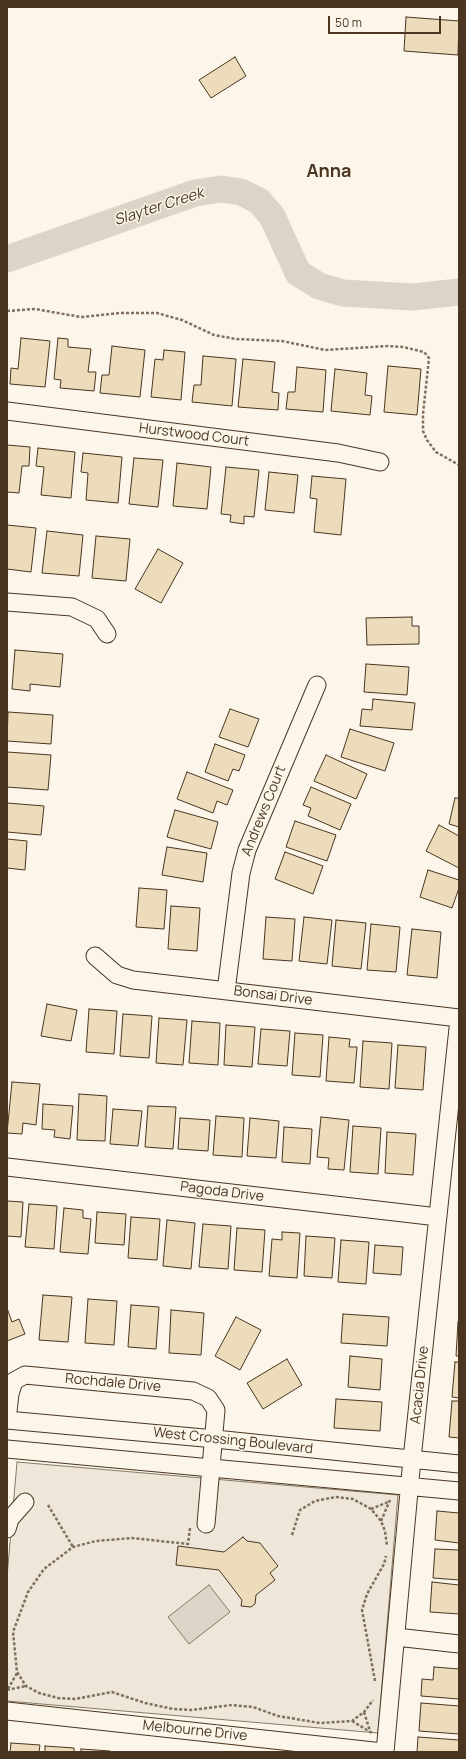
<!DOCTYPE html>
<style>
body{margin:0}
#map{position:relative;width:466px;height:1759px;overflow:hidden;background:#fbf6e9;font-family:Manrope,sans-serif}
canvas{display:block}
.frame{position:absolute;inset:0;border:8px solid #4a3520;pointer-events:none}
.scale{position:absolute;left:328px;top:16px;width:113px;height:18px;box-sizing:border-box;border:2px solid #4a3520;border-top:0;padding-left:5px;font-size:12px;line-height:14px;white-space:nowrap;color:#4a3520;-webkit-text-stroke:3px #fbf6e9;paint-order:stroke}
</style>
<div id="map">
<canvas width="466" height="1759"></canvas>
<div class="frame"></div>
<div class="scale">50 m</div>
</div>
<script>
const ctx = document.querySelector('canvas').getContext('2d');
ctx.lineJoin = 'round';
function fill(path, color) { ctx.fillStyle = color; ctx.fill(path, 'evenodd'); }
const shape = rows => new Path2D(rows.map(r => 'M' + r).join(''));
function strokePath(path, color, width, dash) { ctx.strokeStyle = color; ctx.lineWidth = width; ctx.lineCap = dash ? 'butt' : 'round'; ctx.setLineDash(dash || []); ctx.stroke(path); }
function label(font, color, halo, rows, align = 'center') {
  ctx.font = font + ' Manrope,sans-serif'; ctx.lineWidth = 3; ctx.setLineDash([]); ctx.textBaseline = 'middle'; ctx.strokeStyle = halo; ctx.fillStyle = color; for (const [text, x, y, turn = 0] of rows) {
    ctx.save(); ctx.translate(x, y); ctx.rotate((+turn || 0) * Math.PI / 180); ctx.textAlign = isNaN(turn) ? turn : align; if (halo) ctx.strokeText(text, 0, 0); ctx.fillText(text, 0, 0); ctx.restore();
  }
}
const green = shape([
 [17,1462,398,1495,378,1733,7,1701,7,1577,17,1462]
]);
fill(green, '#ede6d9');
strokePath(green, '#887966', 1);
const water = shape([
 [209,1585,230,1612,189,1644,168,1617,209,1585]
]);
fill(water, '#dcd4c6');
strokePath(water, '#887966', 1);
strokePath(shape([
 [7,259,195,193,221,189,241,192,259,201,272,216,298,273,319,286,343,293,413,297,459,292]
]), '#dcd4c6', 27);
const building = shape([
 [406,17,459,21,458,55,404,51,406,17],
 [235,57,246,76,211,98,199,80,235,57],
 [21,338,50,341,45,387,10,384,11,368,18,369,21,338],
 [58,338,68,339,68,347,91,349,88,372,96,372,94,391,60,388,61,380,54,379,58,338],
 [112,346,145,350,140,397,100,393,102,375,109,375,112,346],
 [164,350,185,352,181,400,151,397,155,359,163,360,164,350],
 [203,356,236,359,232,406,192,402,194,385,201,385,203,356],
 [243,359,275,362,272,392,279,393,278,410,238,407,243,359],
 [388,366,421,369,417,415,384,412,388,366],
 [297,367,326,370,323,412,286,409,288,392,295,392,297,367],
 [335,369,367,373,365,395,372,396,370,415,331,411,335,369],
 [7,445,30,447,29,466,22,466,19,493,7,492,7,445],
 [38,448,75,452,71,498,41,495,44,467,36,466,38,448],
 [83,453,122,457,118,503,86,500,88,473,81,472,83,453],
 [134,458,163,460,158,507,129,504,134,458],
 [177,463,211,467,207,509,173,506,177,463],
 [226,467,259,470,254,517,244,516,244,524,230,522,231,515,221,514,226,467],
 [269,472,298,475,294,513,265,510,269,472],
 [312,476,346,479,341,535,314,532,317,499,310,498,312,476],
 [7,525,36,528,31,572,7,569,7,525],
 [47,531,83,535,79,576,42,573,47,531],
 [96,536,130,539,126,581,92,578,96,536],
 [158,549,183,563,161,603,135,589,158,549],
 [412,617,412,626,419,626,419,644,367,645,366,618,412,617],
 [15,650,63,654,60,687,30,684,30,691,12,689,15,650],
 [366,664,409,667,407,695,364,692,366,664],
 [373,699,415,703,412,730,360,726,362,709,372,710,373,699],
 [230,709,259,719,248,747,219,737,230,709],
 [8,712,53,715,51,744,7,741,8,712],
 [350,729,394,743,385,771,341,757,350,729],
 [215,744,245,755,239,771,233,769,228,781,205,772,215,744],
 [7,752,51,755,48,790,7,787,7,752],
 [326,755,367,774,356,799,314,781,326,755],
 [187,772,233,790,227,805,217,801,213,813,177,799,187,772],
 [311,787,351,804,340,830,308,816,311,808,303,805,311,787],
 [455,798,459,798,459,827,449,824,455,798],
 [7,803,44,806,41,835,7,832,7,803],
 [175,810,218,822,211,849,167,837,175,810],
 [295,821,336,835,327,861,286,847,295,821],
 [439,825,459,836,459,868,426,851,439,825],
 [7,839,27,841,25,870,7,868,7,839],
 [167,847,207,853,203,882,162,875,167,847],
 [285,852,323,866,313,894,275,879,285,852],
 [428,870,459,880,459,888,452,908,420,897,428,870],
 [139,888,167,890,164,929,136,927,139,888],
 [171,906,200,908,197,951,168,949,171,906],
 [266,917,295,919,292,961,263,959,266,917],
 [304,917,332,920,327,964,299,961,304,917],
 [336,920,366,923,361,969,332,966,336,920],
 [371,924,400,927,396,972,367,970,371,924],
 [412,929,441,932,437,978,407,975,412,929],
 [47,1004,77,1010,71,1041,41,1036,47,1004],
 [89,1009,117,1011,114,1054,86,1052,89,1009],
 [123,1014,152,1016,149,1058,120,1056,123,1014],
 [159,1018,187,1020,183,1065,156,1063,159,1018],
 [192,1021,220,1023,218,1065,189,1063,192,1021],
 [226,1025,255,1027,252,1067,224,1065,226,1025],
 [261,1029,290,1031,287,1066,258,1064,261,1029],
 [295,1033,323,1035,320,1077,292,1075,295,1033],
 [329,1037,350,1039,349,1047,357,1047,354,1083,326,1081,329,1037],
 [363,1041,392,1043,389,1089,360,1087,363,1041],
 [398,1045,426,1047,423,1090,395,1088,398,1045],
 [12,1082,40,1084,36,1125,23,1123,22,1134,7,1133,12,1082],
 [79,1094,107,1096,105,1141,77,1140,79,1094],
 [43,1104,73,1106,70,1139,54,1137,55,1130,42,1129,43,1104],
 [148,1106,176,1107,173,1149,145,1147,148,1106],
 [113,1109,142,1111,138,1146,110,1144,113,1109],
 [216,1116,244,1118,242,1157,213,1155,216,1116],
 [321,1117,349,1120,344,1170,328,1169,329,1158,317,1157,321,1117],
 [180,1118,210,1120,208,1151,178,1149,180,1118],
 [250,1118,279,1121,276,1158,247,1156,250,1118],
 [353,1126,381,1128,378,1174,350,1172,353,1126],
 [284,1127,312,1129,310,1164,282,1162,284,1127],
 [387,1132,416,1134,413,1175,385,1173,387,1132],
 [7,1201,23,1202,21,1237,7,1236,7,1201],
 [29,1204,57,1206,54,1249,25,1247,29,1204],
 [64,1208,83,1210,83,1218,91,1219,88,1254,60,1252,64,1208],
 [97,1212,126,1214,124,1245,95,1243,97,1212],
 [131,1217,160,1219,157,1260,128,1258,131,1217],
 [167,1220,195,1223,191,1269,163,1266,167,1220],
 [203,1224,231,1226,228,1269,199,1267,203,1224],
 [237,1228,265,1230,262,1272,234,1270,237,1228],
 [282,1232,300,1233,297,1278,269,1276,272,1239,282,1240,282,1232],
 [306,1236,335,1238,332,1278,304,1276,306,1236],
 [341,1240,369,1242,366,1284,338,1282,341,1240],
 [375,1245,403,1247,401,1275,373,1273,375,1245],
 [43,1295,72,1297,68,1342,39,1340,43,1295],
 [88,1299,117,1301,114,1345,85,1343,88,1299],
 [131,1305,159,1307,156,1349,128,1347,131,1305],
 [7,1308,12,1322,19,1319,25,1334,7,1341,7,1308],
 [171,1310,204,1313,201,1355,169,1353,171,1310],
 [343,1314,389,1317,387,1346,341,1343,343,1314],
 [236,1317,261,1330,240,1370,215,1356,236,1317],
 [458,1322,459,1322,459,1356,456,1356,458,1322],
 [350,1356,382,1359,380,1390,348,1387,350,1356],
 [287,1359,302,1385,263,1409,247,1383,287,1359],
 [455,1362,459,1362,459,1398,452,1397,455,1362],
 [336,1399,382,1402,380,1431,334,1428,336,1399],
 [452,1401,459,1401,459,1438,449,1437,452,1401],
 [437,1511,459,1513,459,1543,435,1540,437,1511],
 [243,1537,247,1541,260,1543,278,1566,270,1573,275,1580,256,1595,255,1604,251,1607,241,1606,242,1600,219,1570,176,1565,178,1546,224,1552,243,1537],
 [435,1549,459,1550,459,1580,433,1578,435,1549],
 [432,1582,459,1585,459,1614,430,1612,432,1582],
 [434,1667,459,1669,459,1699,421,1696,422,1679,433,1680,434,1667],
 [421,1703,459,1706,459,1734,419,1731,421,1703],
 [418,1737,459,1740,459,1752,417,1752,418,1737],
 [11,1743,40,1745,39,1752,10,1752,11,1743],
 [45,1746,74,1748,74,1752,45,1752,45,1746],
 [81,1749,110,1751,110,1752,81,1752,81,1749]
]);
fill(building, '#ecdcbc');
strokePath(building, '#4a3520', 1);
const minor = shape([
 [7,411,338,453,380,462],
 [7,602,72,607,97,619,107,634],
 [95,956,117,975,133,980,459,1018],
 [226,991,241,873,247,850,317,685],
 [7,1167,438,1217],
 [7,1420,215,1439,459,1464],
 [7,1420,10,1394,14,1381,25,1375,193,1391,208,1398,216,1410,206,1524],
 [7,1449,459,1491],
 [7,1529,10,1519,25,1502],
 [396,1637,459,1644],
 [7,1711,383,1752],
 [385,1752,412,1459,459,1019]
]);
strokePath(minor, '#4a3520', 19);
strokePath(shape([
 [7,311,35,309,81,317,120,313,157,313,182,320,214,335,236,339,282,341,325,350,388,346,403,347,424,352,429,358,423,414,423,431,427,440,436,452,459,465],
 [48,1505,73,1547],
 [371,1509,388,1502],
 [381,1521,390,1500],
 [190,1528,188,1544,132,1538,96,1541,73,1547,44,1569,28,1592,13,1632,17,1672,26,1686,39,1693,58,1698,75,1699,112,1692,145,1703,173,1709,191,1710,232,1705,253,1707,278,1716,320,1723,352,1721,364,1712,373,1700],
 [292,1535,300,1510,315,1501,336,1497,353,1499,371,1509,381,1521,385,1531,387,1546],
 [375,1681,362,1610,367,1594,384,1564,386,1556],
 [8,1689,17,1673],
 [7,1690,26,1686],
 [364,1712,370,1731],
 [352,1721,372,1733]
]), '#7f6f5c', 2.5, [3, 2]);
strokePath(minor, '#fbf6e9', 17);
label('14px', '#4a3520', '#fbf6e9', [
 ["Hurstwood Court",194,435,7],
 ["Andrews Court",264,811,-68],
 ["Bonsai Drive",273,996,7],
 ["Pagoda Drive",222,1192,7],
 ["Rochdale Drive",113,1383,5],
 ["Acacia Drive",420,1385,-84],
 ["West Crossing Boulevard",233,1441,6],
 ["Melbourne Drive",195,1731,6]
]);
label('italic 15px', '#4a3520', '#fbf6e9', [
 ["Slayter Creek",159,207,-18]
]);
label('bold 18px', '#4a3520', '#fbf6e9', [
 ["Anna",329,172]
]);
</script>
